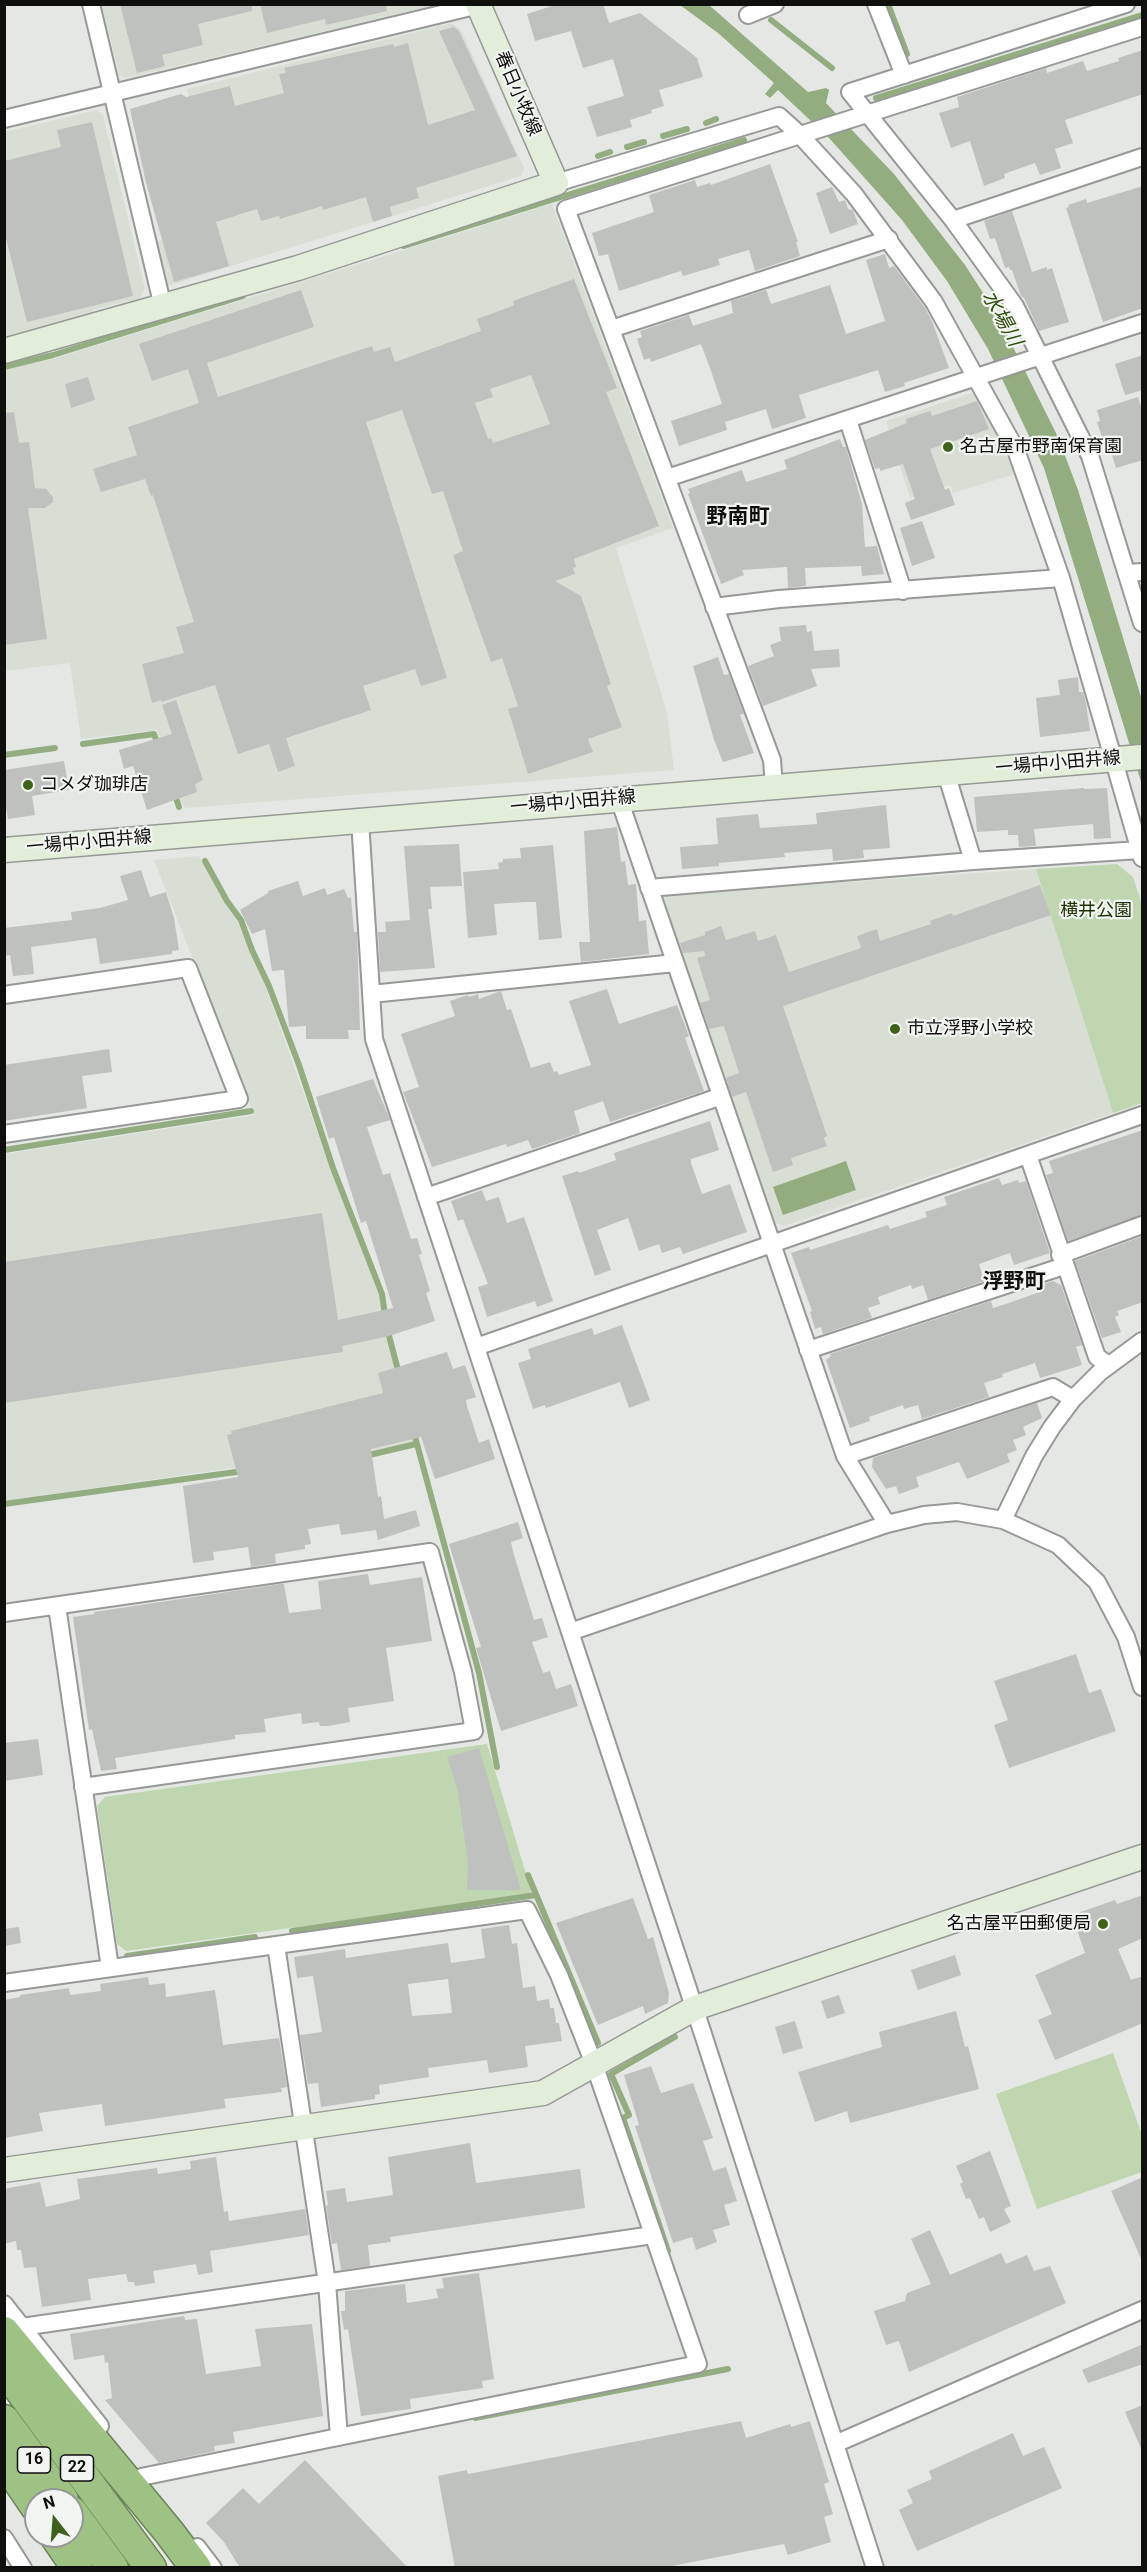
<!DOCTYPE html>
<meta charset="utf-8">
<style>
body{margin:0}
#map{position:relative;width:1147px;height:2572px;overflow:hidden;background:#e5e7e4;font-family:Roboto,sans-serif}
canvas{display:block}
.frame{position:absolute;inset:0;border:6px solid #0f0f0e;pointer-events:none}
.north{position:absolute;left:24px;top:2488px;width:60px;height:60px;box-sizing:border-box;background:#f2f4f1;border:2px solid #979896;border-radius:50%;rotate:343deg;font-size:16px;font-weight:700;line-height:24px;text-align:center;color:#0f0f0e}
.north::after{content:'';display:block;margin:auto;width:21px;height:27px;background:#3e621b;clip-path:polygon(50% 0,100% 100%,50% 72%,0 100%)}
</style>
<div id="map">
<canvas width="1147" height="2572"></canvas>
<div class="frame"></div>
<div class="north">N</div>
</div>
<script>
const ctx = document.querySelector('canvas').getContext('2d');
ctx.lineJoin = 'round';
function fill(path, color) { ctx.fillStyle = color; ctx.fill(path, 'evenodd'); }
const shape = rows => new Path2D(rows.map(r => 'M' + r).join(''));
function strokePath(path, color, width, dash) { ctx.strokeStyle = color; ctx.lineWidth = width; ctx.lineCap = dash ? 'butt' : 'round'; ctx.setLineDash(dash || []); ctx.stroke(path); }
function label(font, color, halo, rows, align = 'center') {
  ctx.font = font + ' Roboto,"Noto Sans JP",sans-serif'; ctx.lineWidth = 4.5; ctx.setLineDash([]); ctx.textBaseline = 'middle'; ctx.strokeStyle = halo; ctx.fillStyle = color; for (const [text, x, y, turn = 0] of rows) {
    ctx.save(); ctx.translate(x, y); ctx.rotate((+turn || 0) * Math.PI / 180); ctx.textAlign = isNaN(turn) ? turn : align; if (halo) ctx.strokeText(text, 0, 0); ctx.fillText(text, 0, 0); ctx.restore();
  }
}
fill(shape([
 [102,5,436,5,126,78,119,75],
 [452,23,461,30,524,168,521,176,167,286,157,241,218,222,204,177,209,175,187,89],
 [97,110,103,115,145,289,139,299,132,302,129,301,93,310,95,317,5,341,4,132],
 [552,204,673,528,616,548,667,712,674,770,185,808,176,792,157,730,81,739,70,663,5,671,4,370,53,359],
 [972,393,978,394,1015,474,953,493,950,485,910,498,886,421],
 [199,856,224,902,240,921,266,988,331,1170,380,1294,384,1326,413,1442,248,1482,245,1466,5,1501,5,1154,254,1115,154,860],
 [1036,869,1113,1113,784,1226,771,1221,661,901,670,894]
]), '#d8ded4');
fill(shape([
 [1117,864,1133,877,1142,905,1142,1103,1113,1113,1036,869],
 [487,1744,532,1894,126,1951,117,1944,97,1806,105,1797],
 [1113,2053,1142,2135,1142,2172,1037,2209,996,2094]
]), '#c0d6b0');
fill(shape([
 [680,5,709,5,808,92,826,88,829,90,826,103,894,174,965,265,996,313,1058,437,1078,490,1142,700,1142,785,1044,468,988,349,947,281,902,220,830,139,778,90,770,98,765,94,774,83,718,33],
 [846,1161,856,1190,783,1215,773,1187]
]), '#93ad81');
strokePath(shape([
 [888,4,907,54],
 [771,20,832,68],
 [876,98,1142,15],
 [706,123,716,119],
 [663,136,687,129],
 [627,147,644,142],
 [598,156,610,152],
 [404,246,744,140],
 [4,367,53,355,243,296],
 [83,744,154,734,158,745],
 [4,755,55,748],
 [174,792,179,807],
 [205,861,227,901,241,920,252,950,269,986,299,1065,333,1168,382,1294,385,1315],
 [4,1150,251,1111],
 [387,1328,399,1374],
 [414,1433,479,1673,497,1767],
 [365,1456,416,1444],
 [4,1504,243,1471],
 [528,1875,598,2043],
 [292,1931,536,1895],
 [127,1956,255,1937],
 [668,2251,623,2118,629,2115,611,2074,675,2037],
 [475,2418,728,2369]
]), '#93ad81', 6);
fill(shape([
 [120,4,252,4,252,11,198,24,203,45,162,55,165,66,137,73],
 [260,4,386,4,387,11,326,25,325,19,267,33],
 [558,4,603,4,609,23,640,13,697,58,703,77,659,90,664,106,651,110,652,113,630,120,632,127,597,137,587,107,624,96,613,59,583,68,571,31,535,41,527,14],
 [454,27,459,31,517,156,416,188,419,198,390,207,392,216,373,222,366,197,323,210,322,206,280,219,279,216,261,221,257,209,216,222,229,266,174,282,146,183,130,109,181,94,186,97,230,86,235,106,284,93,279,74,286,73,284,68,393,44,394,47,408,43,428,125,475,110,439,31],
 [1143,50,1143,94,1065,120,1073,143,1055,149,1061,168,1040,175,1035,163,1004,174,1005,178,984,186,970,141,951,148,939,113,959,107,957,97,1046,68,1047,73,1083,61,1087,71,1119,61,1118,58],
 [92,122,133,296,27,322,4,230,4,161,61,147,57,130],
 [770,164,798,242,796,242,800,256,755,271,749,250,718,259,720,265,683,276,681,271,619,291,608,254,599,256,592,233,654,212,649,195,695,180,697,187,710,183,711,185],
 [1143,186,1143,308,1103,322,1066,208,1069,207,1068,205,1086,199,1087,203],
 [832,187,839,202,845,200,848,209,853,210,858,224,830,234,816,193],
 [1012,211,1032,272,1047,267,1047,270,1052,268,1069,322,1039,331,1024,298,1021,296,1012,270,1010,270,1009,267,1005,268,995,238,990,239,984,221],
 [885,254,889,268,894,266,925,308,932,321,949,368,904,383,905,386,885,392,878,370,799,395,806,418,772,429,766,409,725,422,727,430,679,446,671,421,722,404,711,371,701,344,651,362,650,358,644,360,637,339,642,337,640,331,689,315,693,326,733,313,731,301,766,290,771,304,830,285,846,334,885,321,866,260],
 [574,279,617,388,606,392,659,526,574,559,576,567,573,568,575,574,555,581,581,596,611,684,607,686,622,727,588,739,593,752,528,774,508,709,518,706,502,658,491,662,453,555,463,551,443,491,432,494,402,410,366,422,447,678,421,686,415,669,363,686,371,710,286,738,295,766,278,772,269,744,238,754,215,685,161,702,161,700,152,703,142,664,184,653,176,627,194,622,153,495,151,496,145,479,101,492,93,469,137,455,128,427,199,403,188,369,152,381,139,344,301,290,314,327,207,363,218,397,372,346,374,352,390,347,395,362,481,331,477,319,510,307,514,305,513,301],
 [531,375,550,424,493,443,491,438,488,439,475,403,493,397,490,389],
 [1143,355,1143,390,1125,395,1115,364],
 [88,377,95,400,71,408,65,384],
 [1138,397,1143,412,1143,460,1116,468,1111,452,1107,453,1097,422,1100,421,1097,410],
 [977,401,989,429,930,449,945,490,949,488,955,505,911,520,905,503,915,499,903,464,880,471,880,468,875,469,865,440,907,423,906,419,930,411,932,416],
 [14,412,19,443,29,442,35,488,46,489,53,497,53,502,45,508,28,508,47,639,4,645,4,413],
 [840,439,843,447,846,447,862,504,865,547,877,546,884,574,862,576,861,566,805,568,806,586,788,588,787,567,742,570,744,575,721,584,688,494,690,493,688,489,742,470,746,482,787,469,784,460],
 [922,521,935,558,912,566,900,528],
 [806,625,807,632,812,631,814,651,839,649,840,667,811,669,817,686,763,706,748,666,774,656,770,645,781,641,779,627],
 [718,657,724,675,729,674,744,714,740,715,754,753,723,762,714,740,693,666],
 [1078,677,1079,692,1083,692,1086,703,1090,731,1040,737,1036,698,1060,695,1058,680],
 [176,700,203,780,195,784,197,792,147,810,133,766,124,769,119,750,172,734,162,705],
 [64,761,69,790,32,796,35,815,8,819,4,797,4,770],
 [1084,788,1084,789,1107,788,1111,838,1094,839,1093,824,1034,829,1036,846,1019,847,1018,835,1008,835,1008,830,977,832,974,797],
 [886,805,890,848,863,850,864,858,833,861,832,849,784,853,785,857,719,863,719,866,682,869,680,847,718,844,716,818,758,814,760,828,817,824,816,813],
 [617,827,621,862,625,861,628,885,636,884,639,921,646,920,649,954,581,962,579,942,590,942,584,831],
 [459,844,462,886,430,887,432,909,428,909,435,968,380,972,378,932,386,932,385,922,410,920,404,846],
 [553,845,562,938,539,940,536,902,525,902,494,904,497,935,468,938,463,872,499,869,498,863,503,862,503,859,521,858,520,848],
 [141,870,150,897,166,892,174,918,179,950,172,951,172,954,100,964,96,938,31,947,34,974,13,976,10,955,4,956,4,928,72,920,71,912,100,908,128,900,120,876],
 [298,881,303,896,325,888,327,895,344,889,348,898,351,897,354,932,357,932,360,1030,348,1030,349,1039,306,1039,306,1026,289,1027,284,970,272,971,265,929,252,934,240,910,268,893,268,891],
 [1040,885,1051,915,783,1006,827,1136,824,1138,827,1146,791,1158,793,1165,773,1172,746,1092,732,1097,726,1078,739,1073,724,1026,709,1029,700,1003,710,1000,697,958,705,956,704,951,683,953,680,943,705,935,705,932,721,926,726,940,755,931,758,941,776,935,789,972,861,948,857,936,877,929,880,941,931,924,930,921,952,913,953,916],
 [607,989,619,1024,677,1005,689,1036,685,1038,704,1091,610,1122,603,1101,574,1111,580,1133,532,1149,528,1140,507,1147,506,1144,432,1167,403,1092,419,1087,401,1034,455,1016,450,1001,468,995,469,997,478,994,479,999,501,991,507,1010,511,1009,531,1068,550,1062,554,1072,557,1071,559,1075,591,1065,569,1001],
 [109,1049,112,1072,82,1076,87,1108,4,1121,4,1065],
 [373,1079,390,1120,367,1127,383,1175,390,1173,411,1239,417,1238,422,1254,419,1255,430,1291,426,1293,435,1321,389,1336,342,1346,343,1352,4,1403,4,1262,322,1213,338,1320,393,1308,366,1221,361,1223,334,1137,329,1139,316,1097],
 [710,1121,719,1150,691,1159,691,1163,702,1194,730,1184,747,1232,683,1254,680,1247,662,1253,659,1244,639,1251,628,1218,597,1230,611,1270,595,1276,562,1176,578,1171,579,1173,616,1160,614,1153],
 [1143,1130,1143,1215,1068,1241,1046,1175,1053,1173,1049,1161],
 [999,1178,1002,1185,1018,1180,1019,1183,1026,1181,1050,1253,1014,1265,1010,1253,979,1264,984,1281,928,1300,923,1285,912,1289,911,1285,878,1297,880,1304,868,1308,872,1318,823,1334,821,1327,815,1329,810,1312,812,1311,791,1253,809,1247,810,1250,888,1225,890,1229,927,1217,925,1212,947,1205,944,1197],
 [482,1190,486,1201,499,1197,507,1223,524,1217,553,1301,537,1307,535,1301,487,1317,478,1287,488,1284,463,1219,458,1221,451,1201],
 [1143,1236,1143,1302,1117,1311,1119,1315,1115,1317,1121,1332,1102,1338,1075,1261],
 [1053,1281,1061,1285,1082,1345,1076,1347,1082,1365,1040,1378,1035,1363,1002,1374,1003,1377,984,1383,989,1397,922,1419,918,1405,904,1409,903,1405,869,1417,870,1421,850,1428,826,1360,831,1356,830,1354,991,1301,993,1308,1003,1305,1040,1292,1037,1286],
 [622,1325,650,1400,629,1408,620,1382,546,1408,545,1405,533,1409,518,1363,531,1359,528,1349,592,1328,594,1335],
 [447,1352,453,1369,465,1365,476,1397,466,1400,467,1406,479,1443,489,1439,495,1459,435,1479,421,1437,371,1449,378,1497,381,1496,384,1519,416,1510,420,1526,378,1540,376,1530,341,1535,339,1524,308,1529,311,1544,305,1545,305,1549,275,1554,276,1563,251,1567,248,1547,213,1552,214,1560,193,1563,183,1486,238,1477,227,1435,232,1434,231,1431,383,1393,378,1373],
 [1037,1403,1042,1418,1023,1427,1026,1435,1013,1440,1017,1450,1007,1454,1010,1462,967,1479,959,1462,916,1477,919,1487,899,1494,896,1486,886,1489,872,1467,873,1458],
 [518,1522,523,1538,511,1542,514,1555,534,1620,542,1618,548,1637,532,1642,543,1673,550,1671,556,1689,571,1684,578,1706,501,1731,476,1648,481,1647,449,1544],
 [368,1574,370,1585,422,1577,432,1641,386,1648,394,1701,348,1708,350,1722,328,1726,320,1726,319,1722,302,1724,301,1713,264,1719,266,1732,235,1735,235,1739,115,1758,117,1769,101,1771,92,1729,89,1730,73,1617,94,1614,94,1612,280,1584,284,1584,289,1613,321,1609,318,1581],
 [1076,1654,1089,1693,1101,1689,1116,1731,1009,1768,994,1725,1008,1720,994,1681],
 [38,1739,43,1775,4,1781,4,1743],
 [479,1748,521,1890,467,1890,468,1864,458,1791,447,1757],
 [1143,1895,1143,1938,1118,1949,1131,1980,1143,1976,1143,2023,1055,2060,1038,2020,1052,2014,1035,1975,1085,1953,1072,1915,1115,1900,1117,1904],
 [633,1898,648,1939,653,1937,669,1993,668,2003,645,2014,643,2006,598,2025,556,1923],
 [509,1925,512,1944,517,1943,523,1988,535,1986,537,2001,549,1999,550,2008,554,2008,556,2023,559,2023,562,2041,525,2046,528,2067,489,2073,487,2060,428,2068,429,2077,379,2085,380,2094,375,2095,375,2099,321,2107,318,2083,308,2084,300,2035,322,2032,313,1976,297,1978,294,1957,345,1949,346,1958,448,1943,451,1963,485,1958,481,1929],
 [448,1979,452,2013,412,2016,408,1984],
 [19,1927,21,1943,4,1946,4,1929],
 [955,1955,961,1975,918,1990,911,1970],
 [148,1977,149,1985,165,1983,166,1997,215,1990,223,2045,279,2038,287,2087,281,2088,282,2092,224,2099,226,2108,105,2126,102,2104,39,2113,43,2131,4,2138,4,2000,20,1997,20,1995,69,1988,70,1995,101,1991,100,1984],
 [839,1995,845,2013,827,2019,821,2001],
 [956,2011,965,2047,968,2046,979,2089,850,2123,847,2111,815,2122,798,2072,882,2047,879,2032],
 [795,2021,803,2048,783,2054,775,2027],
 [651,2066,661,2093,693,2083,713,2138,703,2141,713,2171,726,2167,737,2201,724,2205,730,2225,713,2230,717,2242,696,2250,692,2237,673,2243,635,2126,639,2125,624,2075],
 [470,2143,476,2183,580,2169,585,2208,390,2237,391,2242,368,2245,370,2266,341,2270,337,2243,332,2244,326,2206,328,2205,326,2191,345,2188,347,2202,393,2195,388,2157],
 [990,2151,1011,2206,1004,2209,1011,2222,990,2232,984,2217,979,2219,970,2198,966,2199,960,2184,963,2182,956,2166],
 [216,2157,224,2212,228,2211,229,2221,305,2209,309,2235,210,2251,213,2272,198,2275,196,2264,153,2271,155,2283,135,2286,134,2282,128,2282,126,2274,88,2279,91,2300,42,2307,36,2267,24,2268,21,2250,17,2250,16,2241,4,2244,4,2189,40,2182,46,2207,80,2199,77,2179,157,2168,158,2174,191,2169,190,2161],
 [1143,2177,1143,2263,1111,2191],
 [930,2230,950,2275,1001,2253,1006,2264,1027,2255,1034,2271,1050,2266,1066,2303,909,2372,899,2341,886,2345,874,2311,905,2301,907,2293,931,2284,911,2239],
 [479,2273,494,2379,482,2381,483,2388,410,2399,411,2409,361,2416,348,2329,344,2330,341,2311,345,2311,345,2291,405,2284,407,2303,438,2298,436,2289,444,2288,442,2278],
 [184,2316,185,2320,197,2319,206,2374,261,2366,255,2329,312,2324,323,2416,233,2432,235,2443,214,2446,215,2451,159,2463,105,2400,112,2398,108,2362,105,2363,104,2355,74,2360,70,2334],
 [1143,2344,1143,2364,1088,2383,1082,2370],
 [1143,2405,1143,2453,1125,2412],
 [741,2421,746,2438,790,2424,791,2427,810,2421,829,2482,824,2484,833,2514,824,2517,831,2542,788,2555,784,2544,662,2568,455,2568,438,2476,467,2470,468,2474],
 [1013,2433,1023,2456,1044,2447,1062,2488,917,2551,899,2510,913,2503,907,2490,932,2479,929,2471],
 [305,2460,408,2568,241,2568,237,2563,224,2542,206,2523,243,2488,259,2504]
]), '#bfc1be');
const street = shape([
 [91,4,163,307],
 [876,4,904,75],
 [1126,4,850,92,953,220,1015,306,1090,456,1142,623],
 [748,15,775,4],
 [4,119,479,5],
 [556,183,779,116,800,135,854,194,934,302,1016,450,1061,578,1142,858],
 [953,220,1142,157],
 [611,329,889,239],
 [848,420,903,591],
 [667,478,1142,323],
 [1127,573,1142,572],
 [714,607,779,599,1061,578],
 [946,773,973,861],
 [774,787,772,760,566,209,1142,27],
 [619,799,845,1456,887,1524],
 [360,820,374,1039,702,2031,875,2568],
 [649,888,973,861,1140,850],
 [371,994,675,963],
 [4,995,188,968,239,1099,4,1134],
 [1028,1155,1097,1357,1109,1365],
 [426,1197,719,1097],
 [1060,1255,1142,1225],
 [476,1347,1142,1115],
 [808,1350,1064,1266],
 [845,1456,1053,1387,1073,1399],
 [1003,1520,1034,1456,1052,1427,1073,1399,1100,1372,1142,1341],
 [57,1606,110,1968],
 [4,1613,430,1552,463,1672,474,1731,83,1787],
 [570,1632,887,1524,924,1515,957,1512,1003,1520,1058,1545,1097,1582,1126,1637,1142,1687],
 [276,1945,327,2283,339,2437],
 [4,1983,527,1910,559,1975,594,2064,698,2364,141,2477],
 [4,2304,100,2426],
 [22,2327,653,2235],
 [835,2444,1142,2310],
 [4,2538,23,2568],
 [197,2547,213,2568]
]);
const secondary = shape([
 [4,351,298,268,556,183,478,4],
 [4,850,1142,757],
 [4,2170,543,2093,695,2008,1142,1857]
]);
const highway = shape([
 [4,2332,169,2532,196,2568],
 [4,2368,151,2568],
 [4,2420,63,2500],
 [4,2460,36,2507],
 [72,2512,113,2568],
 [55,2536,77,2568]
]);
strokePath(street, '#979996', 20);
strokePath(secondary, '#979996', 27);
strokePath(highway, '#6c835a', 33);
strokePath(street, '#fff', 16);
strokePath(secondary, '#e2edda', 24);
strokePath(highway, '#9ec283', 30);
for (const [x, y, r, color] of [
 [948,447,6,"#3e621b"],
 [28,785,6,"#3e621b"],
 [895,1029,6,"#3e621b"],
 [1103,1924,6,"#3e621b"]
]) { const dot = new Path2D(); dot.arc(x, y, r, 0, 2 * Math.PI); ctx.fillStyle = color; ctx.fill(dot); strokePath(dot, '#f2f4f1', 2); }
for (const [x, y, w] of [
 [34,2460,33],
 [77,2468,33]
]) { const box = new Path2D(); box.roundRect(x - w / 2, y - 13, w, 26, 4.5); ctx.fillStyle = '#f2f4f1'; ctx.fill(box); strokePath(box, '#0f0f0e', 1.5); }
label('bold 16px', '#0f0f0e', null, [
 ["16",34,2460],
 ["22",77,2468]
]);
label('18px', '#0f0f0e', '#f2f4f1', [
 ["春日小牧線",517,94,67],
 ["一場中小田井線",1058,764,-5],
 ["一場中小田井線",573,803,-5],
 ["一場中小田井線",89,843,-5]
]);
label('18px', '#0f0f0e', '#f2f4f1', [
 ["名古屋市野南保育園",960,447],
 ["コメダ珈琲店",40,785],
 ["市立浮野小学校",907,1029],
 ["名古屋平田郵便局",1091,1924,"right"]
], 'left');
label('18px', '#1b3202', '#f2f4f1', [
 ["横井公園",1096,911]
]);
label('italic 20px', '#2f4f0e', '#f2f4f1', [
 ["水場川",1001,319,61]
]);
label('bold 21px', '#0f0f0e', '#f2f4f1', [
 ["野南町",738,518],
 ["浮野町",1014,1283]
]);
</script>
